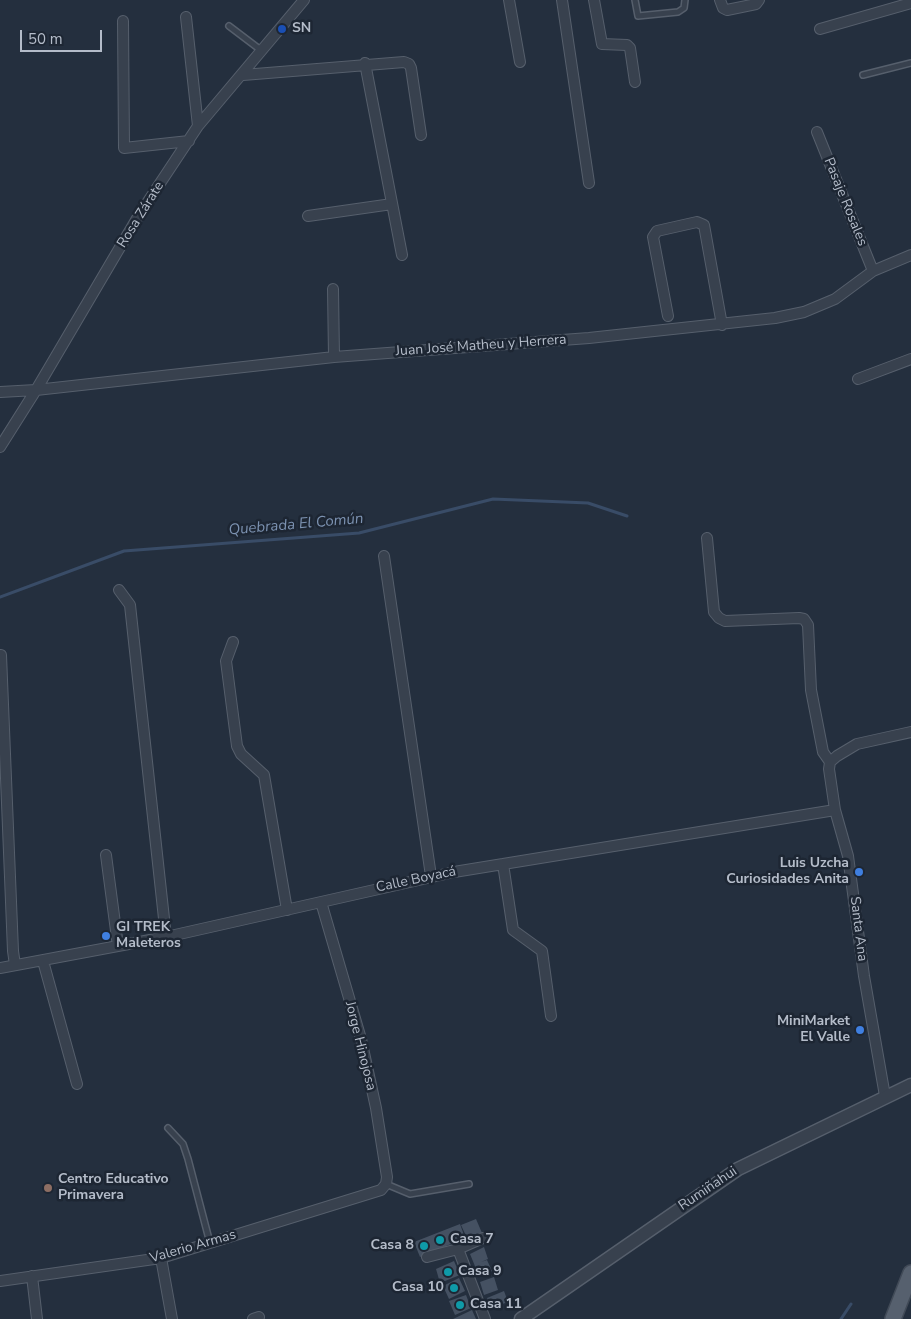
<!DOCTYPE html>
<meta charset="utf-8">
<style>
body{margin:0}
#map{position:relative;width:911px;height:1319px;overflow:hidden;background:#242f3e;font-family:"Nunito Sans",sans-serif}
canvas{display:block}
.scale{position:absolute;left:20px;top:30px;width:82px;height:22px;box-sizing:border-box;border:2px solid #b4bcc9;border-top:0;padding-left:6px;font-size:15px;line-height:18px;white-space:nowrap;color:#b4bcc9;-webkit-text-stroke:4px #1d2633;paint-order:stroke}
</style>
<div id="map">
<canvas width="911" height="1319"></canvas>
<div class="scale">50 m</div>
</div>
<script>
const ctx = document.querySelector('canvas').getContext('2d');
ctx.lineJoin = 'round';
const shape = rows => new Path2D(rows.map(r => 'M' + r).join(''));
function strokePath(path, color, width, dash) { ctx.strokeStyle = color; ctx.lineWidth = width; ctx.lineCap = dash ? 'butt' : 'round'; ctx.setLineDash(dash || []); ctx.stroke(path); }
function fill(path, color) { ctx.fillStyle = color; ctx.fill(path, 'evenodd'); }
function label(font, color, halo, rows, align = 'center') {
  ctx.font = font + ' "Nunito Sans",sans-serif'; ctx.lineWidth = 5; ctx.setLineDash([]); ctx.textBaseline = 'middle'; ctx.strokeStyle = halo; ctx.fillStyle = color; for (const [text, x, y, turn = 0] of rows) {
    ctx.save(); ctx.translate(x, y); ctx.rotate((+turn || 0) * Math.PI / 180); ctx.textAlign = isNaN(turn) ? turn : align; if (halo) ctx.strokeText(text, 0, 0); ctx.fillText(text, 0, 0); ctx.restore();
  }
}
strokePath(shape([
 [0,597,124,551,359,533,493,499,588,503,627,516],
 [841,1319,851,1304]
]), '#394c67', 3);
fill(shape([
 [476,1219,482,1233,467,1238,461,1225],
 [460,1224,465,1238,420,1257,414,1242],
 [484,1247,488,1259,481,1262,487,1260,492,1271,479,1276,470,1254],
 [454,1261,460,1275,440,1283,436,1269],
 [494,1277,498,1290,484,1295,480,1282],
 [459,1278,465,1291,449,1299,443,1286],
 [504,1291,508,1302,491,1308,487,1298],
 [466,1295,471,1308,455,1315,449,1301],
 [472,1310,476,1319,453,1319]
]), '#455162');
const service = shape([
 [635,0,638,16,678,12,684,8,685,0],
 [229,26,262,51],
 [863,75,911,63],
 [168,1128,183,1144,188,1159,210,1243],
 [386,1184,410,1194,469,1184]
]);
const minor = shape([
 [509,0,520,62],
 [562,0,589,183],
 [594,0,602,44,627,45,630,48,635,82],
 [720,0,723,8,727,10,756,4,759,0],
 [186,17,198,126],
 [123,21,124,148,189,141],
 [820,29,911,3],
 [365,63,402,255],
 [243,75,404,62,409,64,411,68,421,135],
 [817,132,873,271],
 [308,216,392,204],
 [333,289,334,357],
 [668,316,653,237,657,231,697,222,704,225,722,325],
 [858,379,911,359],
 [0,392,36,390,334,357,589,338,775,318,804,312,835,299,873,271,911,255],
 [0,447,36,390,139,215,198,126,304,0],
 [707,538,714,612,719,618,725,621,799,618,804,619,808,625,811,690,823,752,830,762],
 [384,556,431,876],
 [119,590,130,605,166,937],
 [233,642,226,661,237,746,241,754,264,775,287,910],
 [1,655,13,951,15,965],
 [830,762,829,769,835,810,848,856,864,976,885,1096],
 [830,762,837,756,857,744,911,732],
 [106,855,118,946],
 [503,864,513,930,542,951,551,1016],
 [43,961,77,1084],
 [0,968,166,937,454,872,835,810],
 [458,1249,485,1319],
 [427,1257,458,1249,483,1238],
 [161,1258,172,1319],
 [32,1276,37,1319],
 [0,1281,161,1258,381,1190,386,1184,387,1177,376,1108,361,1039,321,902],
 [253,1319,259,1317]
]);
const tertiary = shape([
 [521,1319,738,1169,911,1085]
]);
const primary = shape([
 [893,1319,911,1273]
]);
strokePath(service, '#565f6c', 8);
strokePath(minor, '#565f6c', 12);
strokePath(tertiary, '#565f6c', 15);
strokePath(primary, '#414a57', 18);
strokePath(service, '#38414e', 5);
strokePath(minor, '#38414e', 10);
strokePath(tertiary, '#38414e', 12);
strokePath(primary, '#56606e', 15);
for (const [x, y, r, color] of [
 [282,29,5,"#1a4fb4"],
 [859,872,5,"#3f7fe0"],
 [106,936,5,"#3f7fe0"],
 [860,1030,5,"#3f7fe0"],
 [48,1188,5,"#8d6e63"],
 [440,1240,5,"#0f9aa8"],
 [424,1246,5,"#0f9aa8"],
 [448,1272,5,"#0f9aa8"],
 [454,1288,5,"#0f9aa8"],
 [460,1305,5,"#0f9aa8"]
]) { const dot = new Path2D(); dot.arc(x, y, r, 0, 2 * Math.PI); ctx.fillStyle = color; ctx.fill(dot); strokePath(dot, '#1d2633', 2); }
label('bold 14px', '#b4bcc9', '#1d2633', [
 ["SN",292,29],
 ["Luis Uzcha",849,864,"right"],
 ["Curiosidades Anita",849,880,"right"],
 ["GI TREK",116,928],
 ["Maleteros",116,944],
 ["MiniMarket",850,1022,"right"],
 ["El Valle",850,1038,"right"],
 ["Centro Educativo",58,1180],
 ["Primavera",58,1196],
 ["Casa 7",450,1240],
 ["Casa 8",414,1246,"right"],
 ["Casa 9",458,1272],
 ["Casa 10",444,1288,"right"],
 ["Casa 11",470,1305]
], 'left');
label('14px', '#b4bcc9', '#1d2633', [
 ["Pasaje Rosales",845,202,68],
 ["Rosa Zárate",141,215,-58],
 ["Juan José Matheu y Herrera",481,346,-4],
 ["Calle Boyacá",416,880,-12],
 ["Santa Ana",858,929,83],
 ["Jorge Hinojosa",360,1046,76],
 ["Rumiñahui",708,1189,-34],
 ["Valerio Armas",193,1247,-16]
]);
label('italic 15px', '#7c92b1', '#1d2633', [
 ["Quebrada El Común",296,525,-5]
]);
</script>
